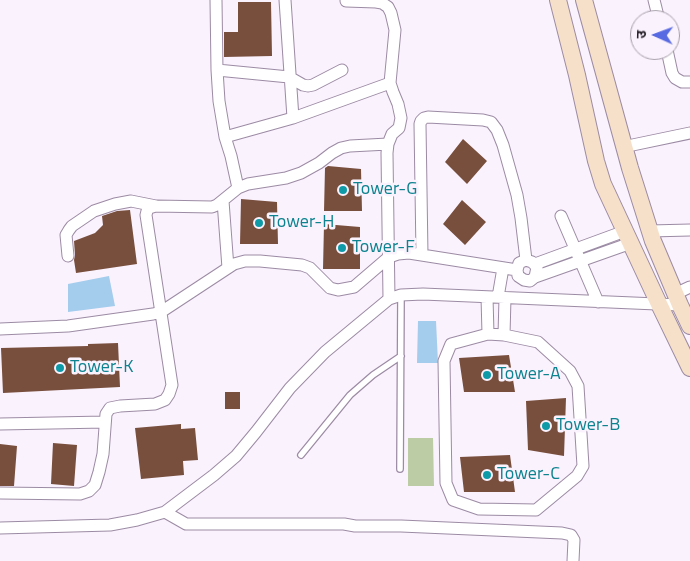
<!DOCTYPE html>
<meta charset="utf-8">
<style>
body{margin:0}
#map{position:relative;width:690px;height:561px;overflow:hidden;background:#faf2fd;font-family:"Titillium Web","Noto Sans Devanagari",sans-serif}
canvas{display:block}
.north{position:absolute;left:630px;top:10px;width:50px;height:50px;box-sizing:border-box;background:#faf2fd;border:1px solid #a49da7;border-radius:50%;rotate:272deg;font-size:14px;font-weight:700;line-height:20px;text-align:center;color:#231d26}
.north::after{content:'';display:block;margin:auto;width:18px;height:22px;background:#586ae1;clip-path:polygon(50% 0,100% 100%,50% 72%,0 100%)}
</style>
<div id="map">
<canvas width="690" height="561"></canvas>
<div class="north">उ</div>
</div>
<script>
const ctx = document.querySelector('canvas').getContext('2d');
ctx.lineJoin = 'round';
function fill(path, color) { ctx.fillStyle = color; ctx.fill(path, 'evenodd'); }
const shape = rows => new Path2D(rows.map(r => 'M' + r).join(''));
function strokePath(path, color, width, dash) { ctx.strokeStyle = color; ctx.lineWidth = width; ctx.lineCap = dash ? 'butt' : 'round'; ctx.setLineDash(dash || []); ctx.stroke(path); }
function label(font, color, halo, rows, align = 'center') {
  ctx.font = font + ' "Titillium Web",sans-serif'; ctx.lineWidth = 5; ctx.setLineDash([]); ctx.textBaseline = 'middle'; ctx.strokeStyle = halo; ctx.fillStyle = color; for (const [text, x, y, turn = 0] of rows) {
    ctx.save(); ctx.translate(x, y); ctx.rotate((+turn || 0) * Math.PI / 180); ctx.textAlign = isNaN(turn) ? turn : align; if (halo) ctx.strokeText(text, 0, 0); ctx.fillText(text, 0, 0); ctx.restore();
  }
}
fill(shape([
 [408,438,433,438,434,486,408,486]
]), '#bccca4');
fill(shape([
 [109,276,115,306,68,312,68,284],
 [418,321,436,321,438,363,417,363]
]), '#a3cced');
fill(shape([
 [238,2,271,2,272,56,224,57,224,32,238,32],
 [463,139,487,161,467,184,445,162],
 [328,166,361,169,362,211,324,211,325,168],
 [241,199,277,202,278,244,240,244],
 [462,200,486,222,465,245,443,224],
 [130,210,137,264,76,273,74,260,75,255,74,241,95,233,103,225,102,216,117,211],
 [324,224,360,227,360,269,323,269],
 [118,343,120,387,3,393,1,348,88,346,88,344],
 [509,355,515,392,464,392,459,358],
 [225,392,240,392,240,409,225,409],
 [566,398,564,456,528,450,526,401],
 [181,424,181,429,195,428,198,460,183,461,184,475,141,479,135,428],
 [53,443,77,445,74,486,51,484],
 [0,444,17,446,14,486,0,486],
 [510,455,515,492,464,492,460,457]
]), '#784e3d');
const lane = shape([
 [301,455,350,395,373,375,401,356],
 [400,469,401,295]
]);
const street = shape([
 [216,0,217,70,219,101,225,137,231,156,238,188],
 [654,0,659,20],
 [346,1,376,2,382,3,388,7,391,13,395,30,390,83,393,92,398,104,401,118,399,128,392,134,388,144,387,153,389,299],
 [667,50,672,73,675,78,682,82,690,82],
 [217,70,289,77,303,85,308,86,313,85,342,70],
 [293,118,390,83],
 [225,137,293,118,285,0],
 [623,147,690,133],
 [223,201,228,268],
 [561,216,598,302],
 [650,231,690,230],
 [422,255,420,124,421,121,424,118,428,117,483,120,491,122,497,130,503,145,517,195,521,218,526,260],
 [68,256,66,235,69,230,72,226,94,211,115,204,131,201,156,206],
 [535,264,625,231],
 [535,277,537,267,532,262,526,260,519,263,517,270,518,276,524,280,530,281,535,277,631,243],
 [675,294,690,287],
 [487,297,488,334,451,344,444,361,446,483,453,500,479,509,536,510,577,476,583,466,578,386,570,371,538,342,504,335,488,334],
 [498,297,503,268],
 [0,329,68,326,153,314,161,312,234,264,245,261,260,261,302,265,310,268,330,288,338,290,354,287,389,257,398,254,409,253,517,270],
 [504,335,505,298],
 [0,424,105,422],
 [0,493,80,494,89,491,95,485,99,472,103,454,106,414,110,408,120,406,155,404,165,400,169,394,172,385,146,215,147,211,149,208,156,206,212,207,217,205,238,188,248,184,286,178,301,173,319,163,332,153,341,148,350,146,388,144],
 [165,512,186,524,344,524,355,526,401,526,562,533,571,535,574,540,573,561],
 [0,528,110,525,137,520,165,512,214,475,236,456,256,432,290,388,325,352,389,299,401,295,423,294,680,305]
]);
const secondary = shape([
 [558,0,577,75,596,161,603,184,659,304,690,368],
 [584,0,630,168,653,241,680,305,690,326]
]);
strokePath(lane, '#9c8ba4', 8);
strokePath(street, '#9c8ba4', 13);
strokePath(secondary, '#9c8ba4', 18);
strokePath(lane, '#fff', 5.5);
strokePath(street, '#fff', 11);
strokePath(secondary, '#f6e0c9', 16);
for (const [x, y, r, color] of [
 [343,190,5,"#0f9aa8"],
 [259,223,5,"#0f9aa8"],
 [342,248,5,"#0f9aa8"],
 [60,368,5,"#0f9aa8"],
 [487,375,5,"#0f9aa8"],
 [546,426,5,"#0f9aa8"],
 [487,475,5,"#0f9aa8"]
]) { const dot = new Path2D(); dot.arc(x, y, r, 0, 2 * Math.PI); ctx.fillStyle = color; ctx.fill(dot); strokePath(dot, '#faf2fd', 2); }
label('18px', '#0d838f', '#faf2fd', [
 ["Tower-G",353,190],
 ["Tower-H",269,223],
 ["Tower-F",352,248],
 ["Tower-K",70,368],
 ["Tower-A",497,375],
 ["Tower-B",556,426],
 ["Tower-C",497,475]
], 'left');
</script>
